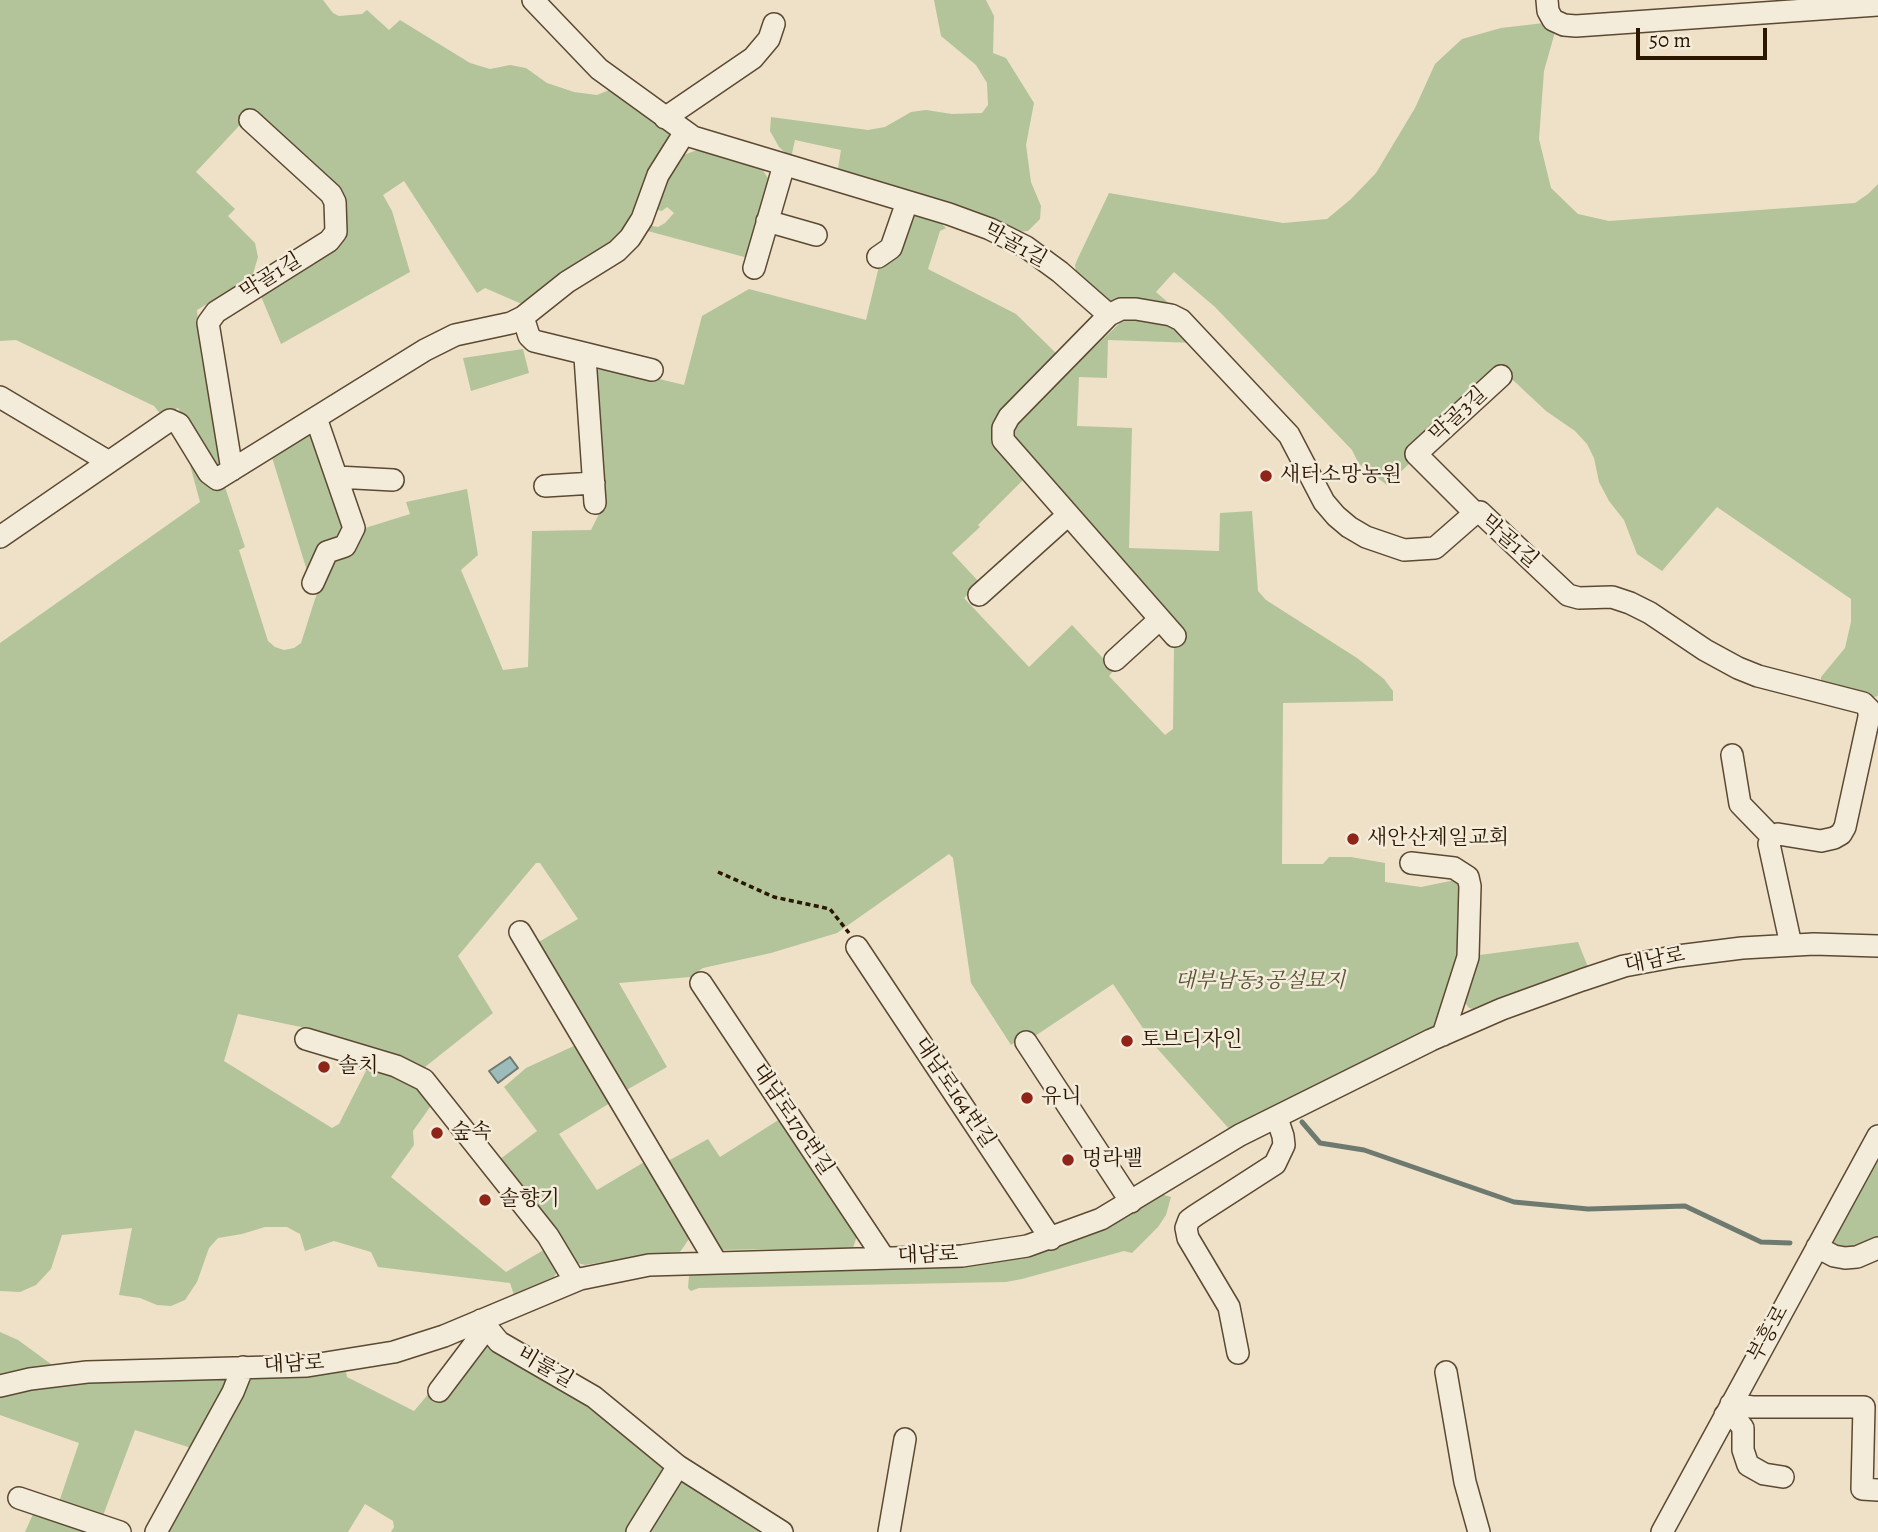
<!DOCTYPE html>
<meta charset="utf-8">
<style>
body{margin:0}
#map{position:relative;width:1878px;height:1532px;overflow:hidden;background:#eee1c7;font-family:Alegreya,serif}
canvas{display:block}
.scale{position:absolute;left:1636px;top:28px;width:131px;height:32px;box-sizing:border-box;border:4px solid #2b1600;border-top:0;padding-left:9px;font-size:21px;line-height:24px;white-space:nowrap;color:#2b1600;-webkit-text-stroke:5px #f4ecdb;paint-order:stroke}
</style>
<div id="map">
<canvas width="1878" height="1532"></canvas>
<div class="scale">50 m</div>
</div>
<script>
const ctx = document.querySelector('canvas').getContext('2d');
ctx.lineJoin = 'round';
function fill(path, color) { ctx.fillStyle = color; ctx.fill(path, 'evenodd'); }
const shape = rows => new Path2D(rows.map(r => 'M' + r).join(''));
function strokePath(path, color, width, dash) { ctx.strokeStyle = color; ctx.lineWidth = width; ctx.lineCap = dash ? 'butt' : 'round'; ctx.setLineDash(dash || []); ctx.stroke(path); }
function label(font, color, halo, rows, align = 'center') {
  ctx.font = font + ' Alegreya,"Noto Serif KR",serif'; ctx.lineWidth = 5; ctx.setLineDash([]); ctx.textBaseline = 'middle'; ctx.strokeStyle = halo; ctx.fillStyle = color; for (const [text, x, y, turn = 0] of rows) {
    ctx.save(); ctx.translate(x, y); ctx.rotate((+turn || 0) * Math.PI / 180); ctx.textAlign = isNaN(turn) ? turn : align; if (halo) ctx.strokeText(text, 0, 0); ctx.fillText(text, 0, 0); ctx.restore();
  }
}
fill(shape([
 [0,0,323,0,333,13,339,16,362,14,367,10,389,30,400,20,470,63,490,69,510,65,526,68,547,83,574,92,597,95,614,88,673,135,616,242,524,305,485,288,477,293,404,181,383,195,392,211,410,272,281,344,260,294,346,239,345,196,341,188,253,111,196,172,235,209,228,216,255,243,258,257,252,277,197,310,201,355,224,467,219,468,215,466,205,453,178,408,162,416,154,406,16,340,0,341],
 [934,0,986,0,994,16,993,53,1006,58,1034,103,1026,145,1031,182,1041,206,1040,219,1028,231,1016,232,844,173,838,168,841,150,795,140,791,158,779,147,770,131,771,117,868,130,885,127,911,112,926,110,952,114,982,113,988,105,987,83,976,65,941,36],
 [1544,23,1555,32,1544,71,1539,139,1551,188,1578,214,1609,221,1855,203,1868,194,1878,184,1878,696,1867,699,1821,682,1821,677,1845,648,1851,622,1851,599,1717,507,1662,571,1637,554,1624,520,1609,501,1599,482,1594,458,1587,444,1575,431,1546,411,1500,368,1406,454,1412,461,1387,485,1359,464,1352,450,1215,307,1174,272,1156,292,1186,318,1110,307,1076,273,1075,265,1078,258,1109,193,1283,223,1327,219,1351,199,1376,173,1415,108,1435,64,1462,39,1501,28],
 [697,150,762,169,770,181,748,258,644,230,647,225,658,227,665,223,674,213,667,207,662,211,654,209,657,187,681,156],
 [908,211,936,219,946,228,940,231,928,269,1016,314,1059,356,994,427,1025,478,978,525,980,527,952,553,980,583,964,598,1029,667,1072,625,1114,670,1109,676,1165,735,1173,729,1174,645,1011,437,1016,420,1121,322,1129,319,1171,322,1197,343,1108,340,1107,378,1079,377,1077,426,1132,428,1129,548,1219,551,1220,513,1252,511,1258,591,1266,600,1357,658,1384,679,1393,691,1393,701,1283,703,1282,864,1323,864,1329,857,1351,857,1385,863,1385,882,1421,887,1455,880,1461,885,1460,957,1440,1027,1231,1131,1155,1046,1113,984,1035,1036,1031,1032,1011,1045,971,983,953,858,949,854,837,933,771,953,703,968,690,977,619,983,667,1067,623,1092,537,943,578,919,540,863,536,863,458,956,493,1013,425,1067,301,1027,238,1014,224,1061,332,1128,339,1124,370,1063,396,1070,435,1100,413,1131,414,1145,391,1177,506,1272,547,1248,558,1270,554,1277,514,1295,510,1283,378,1267,371,1252,334,1241,305,1251,300,1234,287,1227,265,1227,242,1234,218,1238,209,1248,197,1282,185,1300,171,1306,157,1305,140,1298,119,1295,132,1228,62,1235,51,1269,36,1285,20,1292,0,1291,0,643,200,502,183,439,224,484,245,547,239,550,268,641,275,647,284,650,294,648,301,643,315,599,332,558,362,529,410,514,406,502,467,489,478,555,461,570,503,670,528,667,532,531,591,530,603,506,596,371,606,366,684,385,702,316,749,289,866,320,880,262],
 [523,349,529,373,471,391,463,358],
 [307,434,312,436,346,529,308,574,270,451],
 [1578,942,1588,967,1477,1010,1469,1008,1466,1004,1464,1001,1472,956],
 [576,1045,610,1103,559,1134,597,1190,646,1161,689,1232,689,1239,680,1252,638,1256,585,1265,574,1262,499,1160,537,1131,504,1087,526,1068],
 [780,1119,857,1236,853,1248,716,1250,668,1161,708,1139,720,1157],
 [1878,1157,1878,1242,1851,1253,1831,1243],
 [1161,1194,1171,1197,1166,1215,1158,1227,1132,1253,1124,1251,1022,1279,1006,1282,699,1288,691,1291,688,1288,689,1276,692,1272,1034,1252,1063,1244,1103,1228],
 [0,1332,18,1340,51,1364,0,1375],
 [487,1342,564,1384,655,1454,665,1469,630,1532,391,1532,394,1527,393,1521,365,1504,348,1532,165,1532,248,1377,349,1369,346,1372,347,1377,414,1411,431,1391],
 [223,1375,229,1385,191,1451,188,1447,135,1430,101,1521,58,1505,79,1443,0,1415,0,1394,58,1383],
 [681,1478,770,1532,644,1532],
 [34,1512,91,1532,25,1532]
]), '#b3c49a');
const water = shape([
 [510,1057,518,1068,498,1083,489,1071,510,1057]
]);
fill(water, '#9bbcbb');
strokePath(water, '#6e7a70', 2);
strokePath(shape([
 [1302,1122,1320,1143,1364,1150,1514,1202,1588,1209,1685,1206,1761,1242,1790,1243]
]), '#6e7a70', 5);
const minor = shape([
 [533,0,599,69,693,137,949,214,990,229,1026,247,1060,272,1109,315],
 [1547,0,1548,11,1553,20,1564,25,1576,26,1878,5],
 [665,118,753,58,769,39,774,24],
 [767,221,816,235],
 [878,257,891,248,907,202],
 [754,268,784,165],
 [523,317,529,336,534,341,579,352,585,357,595,503],
 [579,352,652,370],
 [0,397,109,462],
 [232,470,208,323,216,312,329,241,336,232,335,202,331,194,250,120],
 [337,477,393,480],
 [545,486,594,483],
 [1475,513,1416,454,1501,376],
 [0,537,170,420,179,424,209,473,217,479,425,350,455,335,511,323,523,317,567,282,617,251,630,238,642,219,658,175,685,132],
 [313,583,327,552,345,546,354,528,316,418],
 [979,595,1068,515],
 [1175,636,1003,440,1003,428,1009,417,1109,315,1121,309,1136,309,1171,315,1181,320,1289,435,1324,502,1336,516,1349,527,1366,537,1404,550,1435,548,1475,513,1480,512,1568,595,1579,598,1612,597,1630,603,1650,613,1705,650,1738,668,1758,676,1863,703,1869,709,1869,717,1845,827,1841,834,1834,838,1821,841,1778,834,1772,837,1769,844,1791,945],
 [1115,660,1160,619],
 [1732,755,1740,804,1772,837],
 [1411,863,1454,868,1468,877,1470,886,1468,957,1443,1035],
 [520,932,716,1262],
 [857,947,1051,1239],
 [701,983,884,1258],
 [306,1039,396,1066,424,1080,548,1236,575,1281],
 [1026,1042,1131,1202],
 [1817,1247,1834,1256,1845,1258,1857,1257,1878,1248],
 [481,1320,499,1342,594,1397,678,1466,782,1532],
 [1238,1353,1229,1307,1188,1238,1186,1228,1189,1220,1196,1215,1275,1164,1284,1145,1283,1136,1277,1118],
 [1446,1372,1465,1482,1479,1532],
 [0,1386,30,1379,87,1372,307,1366,394,1352,444,1336,580,1279,649,1265,962,1256,1027,1246,1101,1219,1240,1135,1431,1040,1502,1009,1582,980,1624,966,1678,956,1742,948,1814,944,1878,946],
 [439,1391,479,1338,481,1320],
 [1731,1404,1752,1407,1864,1407,1862,1489,1878,1490],
 [1725,1415,1737,1420,1743,1428,1743,1450,1748,1465,1764,1474,1783,1477],
 [19,1498,120,1532],
 [156,1532,233,1392,243,1367],
 [637,1532,678,1466],
 [889,1532,905,1439],
 [1662,1532,1878,1136]
]);
strokePath(minor, '#5c4932', 24);
strokePath(shape([
 [718,872,774,897,830,909,849,933]
]), '#2b1600', 3.5, [5, 3.5]);
strokePath(minor, '#f4ecdb', 21);
for (const [x, y, r, color] of [
 [1266,476,7,"#8f2418"],
 [1353,839,7,"#8f2418"],
 [1127,1041,7,"#8f2418"],
 [324,1067,7,"#8f2418"],
 [1027,1098,7,"#8f2418"],
 [437,1133,7,"#8f2418"],
 [1068,1160,7,"#8f2418"],
 [485,1200,7,"#8f2418"]
]) { const dot = new Path2D(); dot.arc(x, y, r, 0, 2 * Math.PI); ctx.fillStyle = color; ctx.fill(dot); strokePath(dot, '#f4ecdb', 2.5); }
label('21px', '#2b1600', '#f4ecdb', [
 ["막골1길",1015,246,29],
 ["막골1길",271,277,-32],
 ["막골3길",1459,415,-43],
 ["막골1길",1509,542,41],
 ["대남로",1655,961,-11],
 ["대남로164번길",954,1093,56],
 ["대남로170번길",792,1120,56],
 ["대남로",928,1256,-2],
 ["부흥로",1769,1334,-61],
 ["대남로",294,1365,-3],
 ["비룰길",545,1368,30]
]);
label('21px', '#2b1600', '#f4ecdb', [
 ["새터소망농원",1280,476],
 ["새안산제일교회",1367,839],
 ["토브디자인",1141,1041],
 ["솔치",338,1067],
 ["유니",1041,1098],
 ["숲속",451,1133],
 ["멍라밸",1082,1160],
 ["솔향기",499,1200]
], 'left');
label('italic 21px', '#5b5336', '#f4ecdb', [
 ["대부남동3공설묘지",1260,982]
]);
</script>
